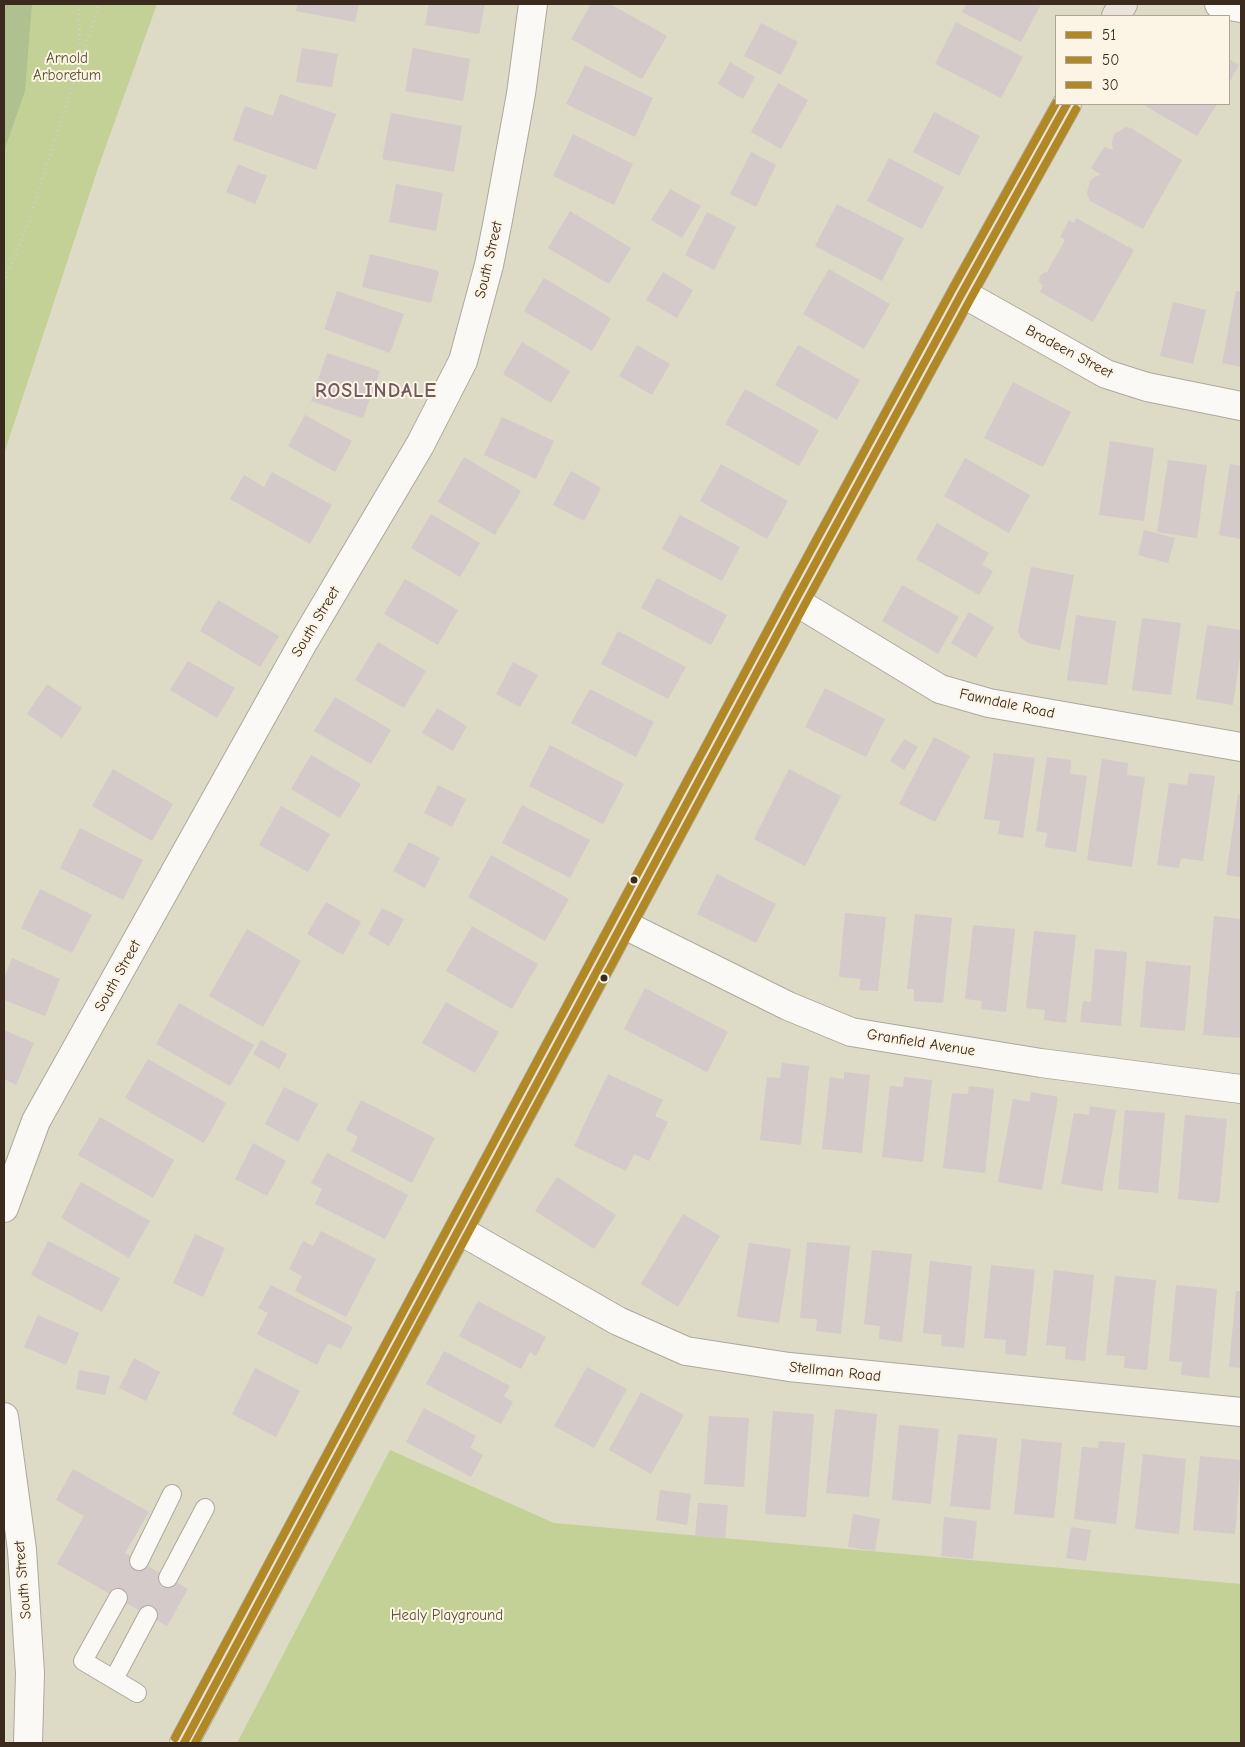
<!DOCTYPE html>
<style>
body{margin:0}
#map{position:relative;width:1245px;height:1747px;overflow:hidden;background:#dddac6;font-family:"Comic Neue",sans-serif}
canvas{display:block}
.frame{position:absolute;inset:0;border:5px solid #3b2a1e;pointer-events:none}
.legend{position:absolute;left:1055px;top:15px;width:175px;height:90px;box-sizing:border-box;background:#fcf5e5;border:1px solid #afa495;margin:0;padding:6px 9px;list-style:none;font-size:15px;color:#3b2a1e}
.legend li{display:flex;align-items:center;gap:10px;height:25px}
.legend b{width:25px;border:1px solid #afa495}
</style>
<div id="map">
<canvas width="1245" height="1747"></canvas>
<div class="frame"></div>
<ul class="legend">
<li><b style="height:6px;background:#b18826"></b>51</li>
<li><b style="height:6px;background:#b18826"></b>50</li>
<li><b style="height:6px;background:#b18826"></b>30</li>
</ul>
</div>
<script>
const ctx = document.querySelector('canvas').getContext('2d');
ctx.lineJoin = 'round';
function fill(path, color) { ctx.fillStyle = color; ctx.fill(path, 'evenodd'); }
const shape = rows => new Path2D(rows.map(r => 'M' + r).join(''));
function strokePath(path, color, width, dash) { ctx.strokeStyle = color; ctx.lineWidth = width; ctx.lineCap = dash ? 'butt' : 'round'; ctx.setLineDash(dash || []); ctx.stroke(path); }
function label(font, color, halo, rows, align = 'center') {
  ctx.font = font + ' "Comic Neue",sans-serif'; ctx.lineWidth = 4; ctx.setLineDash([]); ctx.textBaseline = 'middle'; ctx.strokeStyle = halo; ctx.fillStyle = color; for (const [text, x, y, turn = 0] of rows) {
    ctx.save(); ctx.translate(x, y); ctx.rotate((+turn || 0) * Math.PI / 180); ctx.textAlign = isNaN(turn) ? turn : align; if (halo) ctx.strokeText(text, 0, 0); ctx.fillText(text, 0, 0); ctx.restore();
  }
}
fill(shape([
 [4,4,157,4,98,168,4,454],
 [390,1450,554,1523,1241,1584,1241,1743,237,1743]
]), '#c3d196');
fill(shape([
 [4,4,32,4,25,91,4,151]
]), '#afc18f');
fill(shape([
 [298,4,359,4,355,22,296,11],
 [429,4,485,4,479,34,425,25],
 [591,4,610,4,667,36,642,79,571,39],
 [966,4,1041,4,1021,42,962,12],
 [956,22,1023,57,1001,98,935,64],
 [761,23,798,42,781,75,744,56],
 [302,48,338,54,332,87,296,82],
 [413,48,470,59,463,101,405,91],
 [1229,59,1239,65,1229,83],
 [730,62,755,77,743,99,718,84],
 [585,65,653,98,635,137,566,104],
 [778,83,808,100,781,149,751,132],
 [280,94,336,114,316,170,233,140,245,106,273,116],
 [1142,104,1217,104,1197,136],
 [934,112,980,136,959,176,913,152],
 [391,113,462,126,454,172,382,159],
 [1126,127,1131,128,1182,160,1143,229,1090,201,1087,193,1090,181,1096,176,1101,175,1091,168,1104,147,1113,150,1112,142,1114,134],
 [573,134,633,164,614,205,553,176],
 [751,152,776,165,756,207,730,194],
 [889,158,944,187,922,229,867,201],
 [238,164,267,176,255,204,226,192],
 [396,184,443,193,436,231,389,222],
 [670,189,701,206,682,238,651,220],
 [837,204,904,238,882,281,815,246],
 [570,211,631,248,609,284,548,248],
 [707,212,736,227,714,270,685,255],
 [1076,218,1134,250,1093,322,1040,292,1043,286,1039,281,1040,276,1043,273,1047,272,1065,240,1060,237,1069,220,1074,223],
 [370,254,439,271,431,303,362,287],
 [829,269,890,304,864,349,803,314],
 [663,272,693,290,677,318,646,300],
 [544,278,611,318,592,351,524,311],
 [337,291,404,314,390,353,324,329],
 [1236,291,1241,292,1241,367,1222,363],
 [1173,302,1206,310,1193,364,1160,356],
 [522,342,570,371,551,403,503,374],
 [637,345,670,364,652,395,619,376],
 [798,345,860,380,837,420,775,385],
 [327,353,380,371,363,418,311,401],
 [1013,382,1071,412,1043,467,984,438],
 [745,389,819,430,799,466,725,424],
 [305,415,352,441,335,472,288,446],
 [502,417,554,441,536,479,484,455],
 [1110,441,1154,448,1144,521,1099,515],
 [464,457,521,491,495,535,438,502],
 [965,458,1030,495,1009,533,944,496],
 [1168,460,1207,465,1197,538,1157,532],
 [721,464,788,501,767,539,700,501],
 [1230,464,1241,466,1241,539,1219,535],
 [571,471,601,488,584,521,553,505],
 [272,472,332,505,310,544,230,499,244,475,264,487],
 [431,514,480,543,460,577,411,548],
 [680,515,740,547,722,581,662,549],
 [937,523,989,553,982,565,993,571,979,595,916,559],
 [1144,530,1175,538,1168,563,1138,555],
 [1031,567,1074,575,1060,650,1028,643,1020,637,1018,630],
 [657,578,727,615,711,645,641,608],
 [405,579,458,610,438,645,384,614],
 [902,585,959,617,938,654,882,621],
 [218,600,279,636,260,667,200,631],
 [969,612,994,627,976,658,951,643],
 [1076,615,1116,621,1107,685,1067,680],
 [1142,618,1181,623,1171,695,1132,690],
 [1207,625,1241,630,1241,650,1233,705,1196,699],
 [618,631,686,667,668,699,601,664],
 [378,642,426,671,404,708,355,680],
 [188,661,235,688,217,718,170,690],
 [513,662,538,675,520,707,496,694],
 [47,684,82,708,62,738,27,714],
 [825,688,885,719,866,757,805,727],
 [590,689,654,722,636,757,571,723],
 [335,697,391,730,371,764,314,731],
 [437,708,467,726,453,751,422,733],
 [934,737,970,756,935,822,899,804],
 [904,739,918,747,904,770,890,761],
 [550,745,624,784,603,824,529,786],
 [994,753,1035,758,1023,838,998,834,1000,821,984,819],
 [311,755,361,784,340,818,291,789],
 [1047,757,1071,760,1070,774,1087,776,1076,852,1045,847,1047,833,1036,831],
 [1102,759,1128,763,1127,775,1145,777,1132,867,1087,860],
 [113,769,173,804,152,841,92,806],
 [789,769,841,796,805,866,754,839],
 [1189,773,1215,776,1203,861,1181,858,1179,868,1157,865,1169,783,1187,785],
 [438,785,466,799,452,827,424,813],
 [1238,794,1241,795,1241,877,1226,875],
 [522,805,590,840,570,878,502,843],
 [281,806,330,834,308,872,259,845],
 [80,828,143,860,123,900,60,868],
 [409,842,440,858,425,888,393,871],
 [491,855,569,899,545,941,468,897],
 [717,874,776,904,756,943,697,914],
 [40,889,92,915,72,953,21,928],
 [326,902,361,922,343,955,307,934],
 [382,908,404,919,389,946,368,934],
 [845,913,886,917,878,991,859,990,861,979,839,977],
 [915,914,952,918,943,1003,914,1001,914,989,907,989],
 [1214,916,1241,919,1241,1038,1203,1035],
 [973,925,1015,929,1006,1012,981,1009,982,1001,965,999],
 [472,926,538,964,512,1009,446,971],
 [247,929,301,961,263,1027,209,996],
 [1034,931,1076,935,1066,1023,1044,1020,1045,1010,1026,1008],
 [1095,949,1127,952,1121,1026,1080,1022,1083,1001,1091,1002],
 [12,958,60,979,45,1016,4,1000,4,978],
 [1146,961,1191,966,1185,1031,1140,1027],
 [645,988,728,1032,707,1072,624,1029],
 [446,1002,499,1032,475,1073,422,1043],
 [179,1003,254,1045,230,1086,156,1044],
 [4,1030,34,1043,16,1085,4,1079],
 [261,1040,287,1054,279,1069,253,1054],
 [148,1059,226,1103,204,1143,125,1098],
 [782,1063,809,1066,801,1145,760,1140,767,1077,780,1078],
 [844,1072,870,1075,862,1153,822,1149,830,1077,844,1079],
 [608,1074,663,1100,655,1116,668,1122,649,1161,634,1154,626,1171,574,1146],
 [904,1077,932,1080,923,1162,882,1157,890,1086,903,1087],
 [969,1086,994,1089,985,1173,943,1168,952,1093,968,1094],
 [284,1087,318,1104,298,1142,265,1124],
 [1031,1092,1058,1097,1042,1190,998,1182,1013,1099,1030,1102],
 [361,1100,435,1138,412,1183,351,1151,358,1137,346,1130],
 [1090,1106,1116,1110,1102,1191,1061,1184,1074,1113,1089,1115],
 [1125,1110,1165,1113,1158,1193,1118,1189],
 [1185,1115,1227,1119,1219,1203,1178,1199],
 [100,1117,174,1160,153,1198,78,1155],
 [253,1143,286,1161,267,1196,235,1179],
 [327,1153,408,1195,385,1239,315,1204,322,1189,311,1183],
 [557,1177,616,1215,594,1249,535,1211],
 [81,1182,150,1221,129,1258,61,1218],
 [683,1214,720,1236,678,1307,641,1284],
 [321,1231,376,1259,346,1317,295,1291,302,1276,289,1269,303,1241,313,1246],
 [195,1234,225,1248,203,1297,173,1283],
 [48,1241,120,1278,102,1312,31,1275],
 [807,1242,850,1246,841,1334,816,1331,817,1319,800,1318],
 [749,1243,791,1249,779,1323,737,1317],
 [872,1250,912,1254,902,1342,879,1339,880,1326,864,1324],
 [930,1261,972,1266,964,1348,941,1346,942,1335,923,1333],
 [991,1265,1035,1270,1026,1356,1005,1354,1006,1340,984,1338],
 [1054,1270,1094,1275,1085,1361,1065,1359,1066,1347,1046,1345],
 [1115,1276,1156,1280,1147,1370,1124,1368,1125,1356,1106,1355],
 [271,1285,353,1327,341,1349,328,1343,317,1365,257,1334,268,1313,258,1308],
 [1176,1285,1217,1289,1209,1378,1181,1375,1182,1362,1169,1361],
 [1236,1291,1241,1291,1241,1368,1229,1367],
 [478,1301,546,1337,536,1356,530,1352,521,1369,459,1336],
 [38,1315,79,1333,66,1365,24,1347],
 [444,1351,510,1386,504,1396,513,1402,501,1424,426,1384],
 [134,1358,160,1372,146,1401,119,1388],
 [587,1367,627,1389,594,1448,554,1426],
 [255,1368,300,1391,276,1437,232,1414],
 [79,1370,110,1376,105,1395,76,1389],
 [641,1392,684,1415,651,1474,609,1450],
 [424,1408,476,1436,470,1448,483,1455,471,1477,406,1442],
 [835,1409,877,1414,869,1497,826,1493],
 [773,1411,814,1414,806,1517,765,1514],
 [709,1416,749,1418,744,1487,704,1484],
 [899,1425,939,1429,931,1504,892,1500],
 [958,1434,997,1438,990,1510,950,1506],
 [1022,1439,1062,1443,1054,1518,1014,1514],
 [1099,1441,1125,1443,1116,1524,1074,1519,1082,1447,1098,1448],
 [1143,1454,1186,1459,1179,1534,1135,1529],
 [1200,1456,1241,1460,1235,1534,1193,1530],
 [73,1469,149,1512,125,1553,188,1589,167,1626,57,1564,84,1516,56,1500],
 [660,1490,691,1494,687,1525,656,1520],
 [698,1503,728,1505,725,1538,695,1536],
 [853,1514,880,1519,875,1551,848,1547],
 [944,1517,977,1521,973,1559,941,1556],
 [1071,1527,1091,1530,1086,1561,1066,1558]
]), '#d3cac9');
const lane = shape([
 [139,1561,172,1494],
 [168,1578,205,1508],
 [118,1598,83,1661,137,1693],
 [114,1679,148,1615]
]);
const street = shape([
 [1219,4,1241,8],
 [962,293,1106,374,1147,387,1241,406],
 [795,601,940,689,989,703,1241,747],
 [623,924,788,1006,851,1032,1041,1063,1241,1089],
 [4,1208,36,1121,304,641,420,445,463,361,489,265,498,220,521,94,533,4],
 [459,1230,618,1321,686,1351,789,1367,1241,1412],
 [4,1417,22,1550,30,1673,28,1743]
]);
const primary = shape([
 [1116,16,1123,4],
 [184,1743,795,601,962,293,1067,104]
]);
strokePath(lane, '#ada99c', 20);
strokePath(street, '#ada99c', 30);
strokePath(primary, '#ada99c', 30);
strokePath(shape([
 [79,4,80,58],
 [4,282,27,227,99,4]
]), '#d0cfc9', 3, [1, 4]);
strokePath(lane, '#faf9f6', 18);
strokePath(street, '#faf9f6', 28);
strokePath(primary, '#ebe3da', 28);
strokePath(shape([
 [184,1743,795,601,962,293,1067,104]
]), '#b18826', 8);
strokePath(shape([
 [195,1743,804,606,971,298,1076,109]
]), '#b18826', 8);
strokePath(shape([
 [175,1738,786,596,953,288,1056,103]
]), '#b18826', 8);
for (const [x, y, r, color] of [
 [634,880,4.5,"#3b2a1e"],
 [604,978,4.5,"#3b2a1e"]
]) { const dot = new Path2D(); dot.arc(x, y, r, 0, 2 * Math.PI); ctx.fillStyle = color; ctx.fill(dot); strokePath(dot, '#fcf5e5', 2); }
label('15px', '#585232', '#fcf5e5', [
 ["Arnold",67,59],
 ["Arboretum",67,76],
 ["Healy Playground",447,1616]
]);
label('15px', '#3b2a1e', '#fcf5e5', [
 ["South Street",489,260,-77],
 ["Bradeen Street",1069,352,28],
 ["South Street",316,622,-59],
 ["Fawndale Road",1007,704,12],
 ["South Street",118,976,-61],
 ["Granfield Avenue",921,1043,9],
 ["Stellman Road",835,1372,6],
 ["South Street",23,1580,-95]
]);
ctx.letterSpacing = '1px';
label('bold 20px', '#71595f', '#fcf5e5', [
 ["ROSLINDALE",376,391]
]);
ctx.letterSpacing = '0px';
</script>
